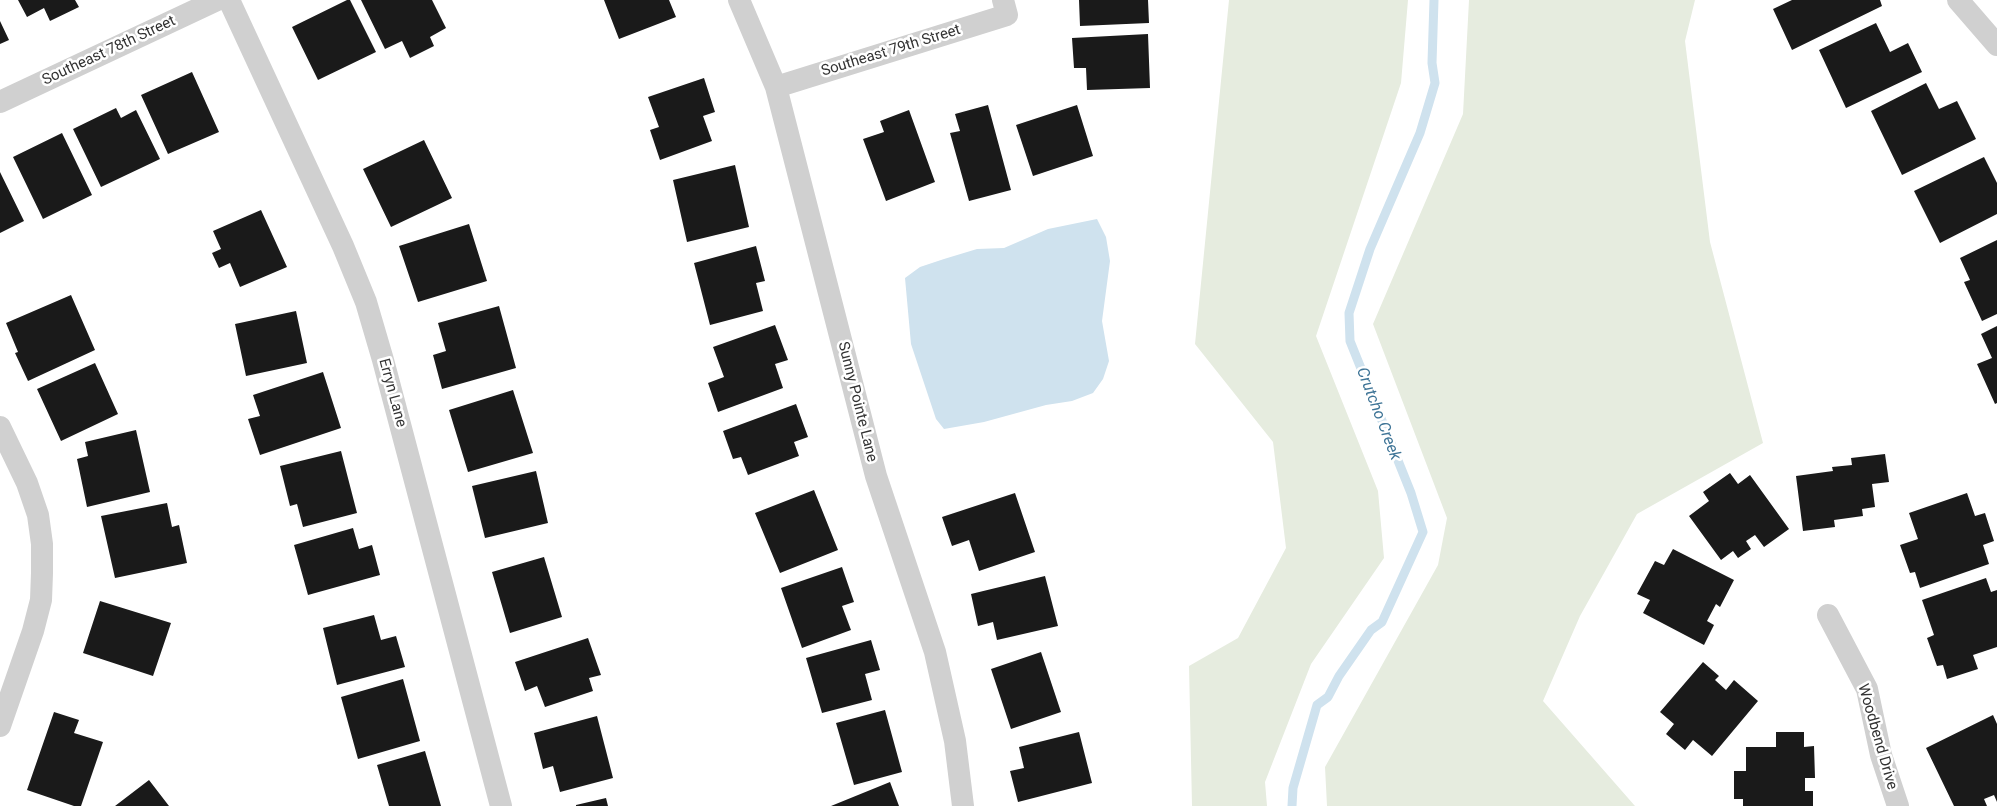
<!DOCTYPE html>
<style>
body{margin:0}
canvas{display:block;background:#fff}
</style>
<canvas width="1997" height="806"></canvas>
<script>
const ctx = document.querySelector('canvas').getContext('2d');
ctx.lineJoin = 'round';
function fill(path, color) { ctx.fillStyle = color; ctx.fill(path, 'evenodd'); }
const shape = rows => new Path2D(rows.map(r => 'M' + r).join(''));
function strokePath(path, color, width, dash) { ctx.strokeStyle = color; ctx.lineWidth = width; ctx.lineCap = dash ? 'butt' : 'round'; ctx.setLineDash(dash || []); ctx.stroke(path); }
function label(font, color, halo, rows, align = 'center') {
  ctx.font = font + ' Roboto,sans-serif'; ctx.lineWidth = 5; ctx.setLineDash([]); ctx.textBaseline = 'middle'; ctx.strokeStyle = halo; ctx.fillStyle = color; for (const [text, x, y, turn = 0] of rows) {
    ctx.save(); ctx.translate(x, y); ctx.rotate((+turn || 0) * Math.PI / 180); ctx.textAlign = isNaN(turn) ? turn : align; if (halo) ctx.strokeText(text, 0, 0); ctx.fillText(text, 0, 0); ctx.restore();
  }
}
fill(shape([
 [1229,0,1408,0,1401,83,1316,336,1378,491,1384,558,1311,664,1265,782,1267,806,1192,806,1189,666,1238,638,1286,548,1273,442,1195,344],
 [1469,0,1695,0,1685,41,1710,242,1763,443,1637,514,1580,616,1543,701,1635,806,1327,806,1325,767,1438,565,1447,518,1373,324,1463,114]
]), '#e6ecdf');
fill(shape([
 [1097,219,1106,237,1110,261,1102,321,1109,361,1103,379,1093,393,1072,401,1046,405,984,422,944,429,936,419,911,344,905,278,920,267,944,259,977,249,1004,248,1048,229]
]), '#cfe2ee');
strokePath(shape([
 [1292,806,1293,788,1317,705,1328,697,1339,676,1371,630,1382,622,1423,532,1411,493,1350,341,1349,313,1370,249,1420,133,1435,83,1432,63,1434,0]
]), '#cfe2ee', 9);
fill(shape([
 [18,0,75,0,79,7,50,21,44,8,27,17],
 [347,0,350,0,376,52,318,80,292,27],
 [361,0,432,0,446,28,430,37,434,46,410,58,402,41,385,49],
 [604,0,669,0,676,17,619,39],
 [1079,0,1148,0,1149,23,1080,26],
 [1792,0,1880,0,1882,6,1792,50,1773,9],
 [0,21,9,40,0,44],
 [1876,23,1890,52,1908,43,1922,72,1846,108,1819,50],
 [1148,34,1150,88,1087,90,1086,68,1074,68,1072,38],
 [192,72,219,132,168,154,141,95],
 [704,78,715,112,703,116,712,141,660,160,650,130,659,127,648,97],
 [1926,83,1939,109,1957,101,1976,139,1902,175,1871,111],
 [988,105,1011,190,969,201,950,133,960,131,955,114],
 [1077,105,1093,156,1033,176,1016,125],
 [116,108,121,118,136,110,160,159,101,187,73,129],
 [909,110,935,182,886,201,863,139,884,132,880,121],
 [62,133,92,195,43,219,13,157],
 [424,140,452,198,391,227,363,169],
 [1984,157,1997,183,1997,214,1940,243,1914,191],
 [735,165,749,227,687,242,673,180],
 [0,172,24,221,0,233],
 [261,210,287,267,240,287,230,263,219,268,212,253,221,249,213,231],
 [469,224,487,281,418,302,399,246],
 [1997,240,1997,314,1982,321,1964,282,1970,280,1960,258],
 [756,246,765,281,756,283,763,311,710,325,694,263],
 [71,295,95,350,28,381,15,353,18,352,6,323],
 [499,306,516,368,442,389,433,355,446,351,438,323],
 [296,311,307,363,246,376,235,324],
 [775,325,788,360,775,364,783,388,718,412,708,383,724,377,713,347],
 [1997,326,1997,403,1995,404,1977,364,1992,358,1981,334],
 [95,363,118,414,61,441,37,389],
 [323,372,341,428,260,455,248,419,260,416,253,395],
 [513,390,533,453,468,472,449,410],
 [796,404,808,437,794,442,799,456,748,475,741,457,733,459,723,431],
 [136,430,150,492,87,507,77,459,88,456,85,442],
 [341,451,357,513,303,527,297,504,290,506,280,466],
 [1885,454,1889,482,1872,484,1875,507,1862,509,1863,516,1834,520,1835,527,1803,531,1796,476,1833,471,1832,467,1852,465,1851,458],
 [536,471,548,523,485,538,472,486],
 [1730,473,1738,484,1750,475,1789,529,1764,547,1755,535,1746,541,1751,549,1738,558,1733,551,1721,560,1689,516,1709,501,1703,492],
 [814,490,838,550,780,573,755,513],
 [1015,493,1035,552,979,571,969,540,952,546,942,517],
 [1967,493,1975,516,1985,513,1994,541,1983,545,1989,564,1920,588,1915,572,1910,573,1900,545,1918,539,1909,513],
 [167,503,172,527,179,525,187,563,115,578,101,516],
 [353,528,359,549,372,545,380,575,308,595,294,545],
 [1673,549,1734,580,1720,607,1716,604,1707,621,1714,625,1704,645,1643,613,1650,600,1637,594,1655,561,1664,565],
 [544,557,562,617,510,633,492,572],
 [842,567,854,602,842,606,851,630,802,648,781,588],
 [1045,576,1058,626,997,640,993,622,978,626,971,594],
 [1986,578,1991,592,1997,590,1997,647,1973,655,1978,669,1947,679,1943,665,1937,666,1927,638,1934,635,1922,600],
 [100,601,171,623,153,676,83,653],
 [374,615,381,640,396,636,405,667,337,685,323,628],
 [588,638,601,675,589,678,593,691,545,707,537,686,525,691,515,662],
 [871,640,880,670,865,674,872,700,822,713,806,658],
 [1041,652,1061,712,1011,729,991,669],
 [1703,662,1719,676,1715,680,1726,690,1734,680,1758,701,1712,756,1693,740,1685,750,1666,734,1674,724,1660,712],
 [403,679,420,741,358,759,341,697],
 [885,710,902,772,854,785,836,723],
 [54,712,79,720,74,733,103,742,81,806,74,806,27,790],
 [1993,715,1997,724,1997,802,1994,795,1984,799,1987,806,1954,806,1926,748],
 [597,716,613,778,560,792,553,766,543,769,534,733],
 [1079,732,1092,783,1018,802,1010,771,1024,768,1019,747],
 [1776,732,1804,732,1804,747,1814,746,1815,778,1805,778,1805,791,1813,791,1813,806,1743,806,1743,799,1734,799,1734,771,1746,771,1746,747,1776,747],
 [425,751,441,806,389,806,377,765],
 [149,780,169,806,115,806],
 [890,782,899,806,831,806],
 [606,798,608,806,576,806,576,805]
]), '#1a1a1a');
strokePath(shape([
 [229,0,343,246,366,302,383,360,501,806],
 [739,0,776,87,876,476,935,652,955,741,963,806],
 [1958,0,1997,45],
 [776,87,1007,15,1003,0],
 [0,102,217,0],
 [0,427,27,483,38,515,42,544,42,573,41,600,33,631,0,726],
 [1828,615,1867,689,1881,755,1898,806]
]), '#d0d0d0', 22);
label('15px', '#333', '#fff', [
 ["Southeast 78th Street",109,51,-25],
 ["Southeast 79th Street",891,51,-17],
 ["Erryn Lane",392,393,75],
 ["Sunny Pointe Lane",857,402,76],
 ["Woodbend Drive",1877,737,74]
]);
label('italic 16px', '#3f7597', '#fff', [
 ["Crutcho Creek",1378,414,69]
]);
</script>
